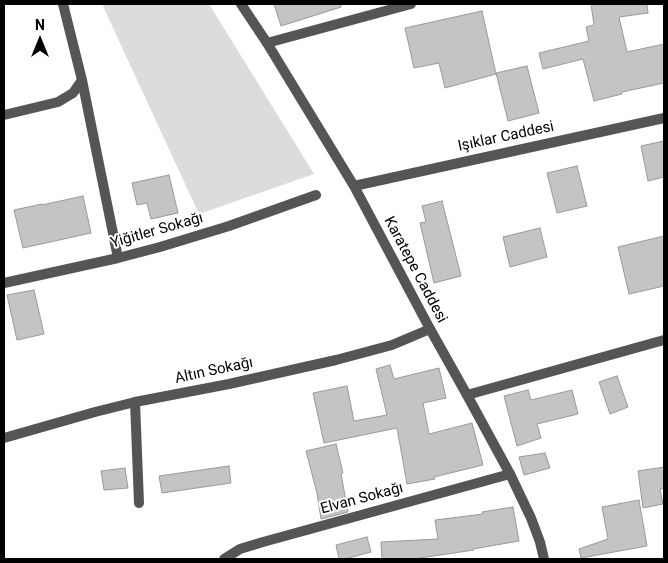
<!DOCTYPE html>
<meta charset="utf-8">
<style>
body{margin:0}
#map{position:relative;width:668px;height:563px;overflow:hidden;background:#fff;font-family:Roboto,sans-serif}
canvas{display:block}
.frame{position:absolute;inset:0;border:5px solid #000;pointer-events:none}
.north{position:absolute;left:15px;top:15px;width:50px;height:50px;-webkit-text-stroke:4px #fff;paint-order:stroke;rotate:0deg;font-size:14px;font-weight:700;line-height:20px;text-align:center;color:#000}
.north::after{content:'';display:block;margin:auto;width:18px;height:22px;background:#000;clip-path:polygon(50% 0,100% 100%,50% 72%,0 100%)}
</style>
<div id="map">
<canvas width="668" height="563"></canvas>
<div class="frame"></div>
<div class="north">N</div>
</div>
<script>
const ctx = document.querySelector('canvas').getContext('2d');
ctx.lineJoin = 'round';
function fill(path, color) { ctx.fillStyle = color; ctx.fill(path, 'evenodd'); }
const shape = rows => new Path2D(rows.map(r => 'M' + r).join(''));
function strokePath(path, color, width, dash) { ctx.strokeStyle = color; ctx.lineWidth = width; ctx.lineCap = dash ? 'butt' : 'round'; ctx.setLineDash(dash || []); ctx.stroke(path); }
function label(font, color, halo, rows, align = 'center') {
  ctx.font = font + ' Roboto,sans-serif'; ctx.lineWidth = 4; ctx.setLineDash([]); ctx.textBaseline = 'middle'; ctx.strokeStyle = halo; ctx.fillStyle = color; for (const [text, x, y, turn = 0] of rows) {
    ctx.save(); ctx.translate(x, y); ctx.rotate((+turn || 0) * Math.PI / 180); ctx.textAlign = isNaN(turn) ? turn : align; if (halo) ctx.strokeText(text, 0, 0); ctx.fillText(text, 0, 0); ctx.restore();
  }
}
fill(shape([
 [102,4,209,4,314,174,199,214]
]), '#dcdcdc');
const building = shape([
 [274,4,341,4,341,7,281,26,274,4],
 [591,4,647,4,648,13,619,17,627,52,664,44,664,83,622,92,622,94,594,101,583,59,543,69,539,53,589,41,586,27,594,25,591,4],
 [482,11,496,74,445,88,439,63,414,68,405,28,482,11],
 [527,66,539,113,508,121,496,73,527,66],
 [664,141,664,177,648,181,641,146,664,141],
 [577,166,587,206,557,213,547,173,577,166],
 [169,175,178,213,151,219,147,203,137,205,132,183,169,175],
 [83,196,91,233,23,248,14,210,42,204,42,205,83,196],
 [442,201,461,276,434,283,420,223,426,222,422,206,442,201],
 [540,228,547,257,510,267,503,237,540,228],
 [664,236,664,286,629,294,618,247,664,236],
 [34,290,44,334,17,340,7,295,34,290],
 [390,365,394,379,439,368,446,398,423,403,429,434,472,423,483,465,434,477,435,479,407,484,397,428,324,443,313,393,347,386,354,421,387,415,376,369,390,365],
 [617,376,628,407,610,414,599,382,617,376],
 [528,390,531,400,572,390,578,414,537,424,541,438,517,446,504,396,528,390],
 [336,444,343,473,341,474,348,512,321,519,317,493,306,451,336,444],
 [545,453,550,468,524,475,519,457,545,453],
 [229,466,231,483,162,493,159,476,229,466],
 [664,467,664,488,660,489,663,504,643,508,638,471,664,467],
 [125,468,128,488,104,490,101,471,125,468],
 [639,500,647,546,581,558,579,549,608,539,602,507,639,500],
 [513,507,519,541,473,549,474,550,420,558,420,559,382,559,381,542,438,539,435,520,483,514,482,512,513,507],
 [367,537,371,552,345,559,339,559,336,545,367,537]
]);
fill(building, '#c4c4c4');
strokePath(building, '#999', 1);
strokePath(shape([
 [267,43,411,4],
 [82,80,118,258],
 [4,115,58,102,73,93,82,80,63,4],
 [4,283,118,258,160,247,229,226,316,195],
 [467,395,664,340],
 [4,438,95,412,135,402,229,384,336,360,392,345,430,329],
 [224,559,240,549,263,542,510,474]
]), '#555', 10);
strokePath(shape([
 [241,4,267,43,354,186,430,329,467,395,510,474,531,518,540,542,544,559],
 [354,186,664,118],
 [135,402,139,503]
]), '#555', 10);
label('15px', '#000', '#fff', [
 ["Işıklar Caddesi",506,137,-12],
 ["Yiğitler Sokağı",157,231,-16],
 ["Karatepe Caddesi",415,270,62],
 ["Altın Sokağı",214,371,-12],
 ["Elvan Sokağı",362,499,-15]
]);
</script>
